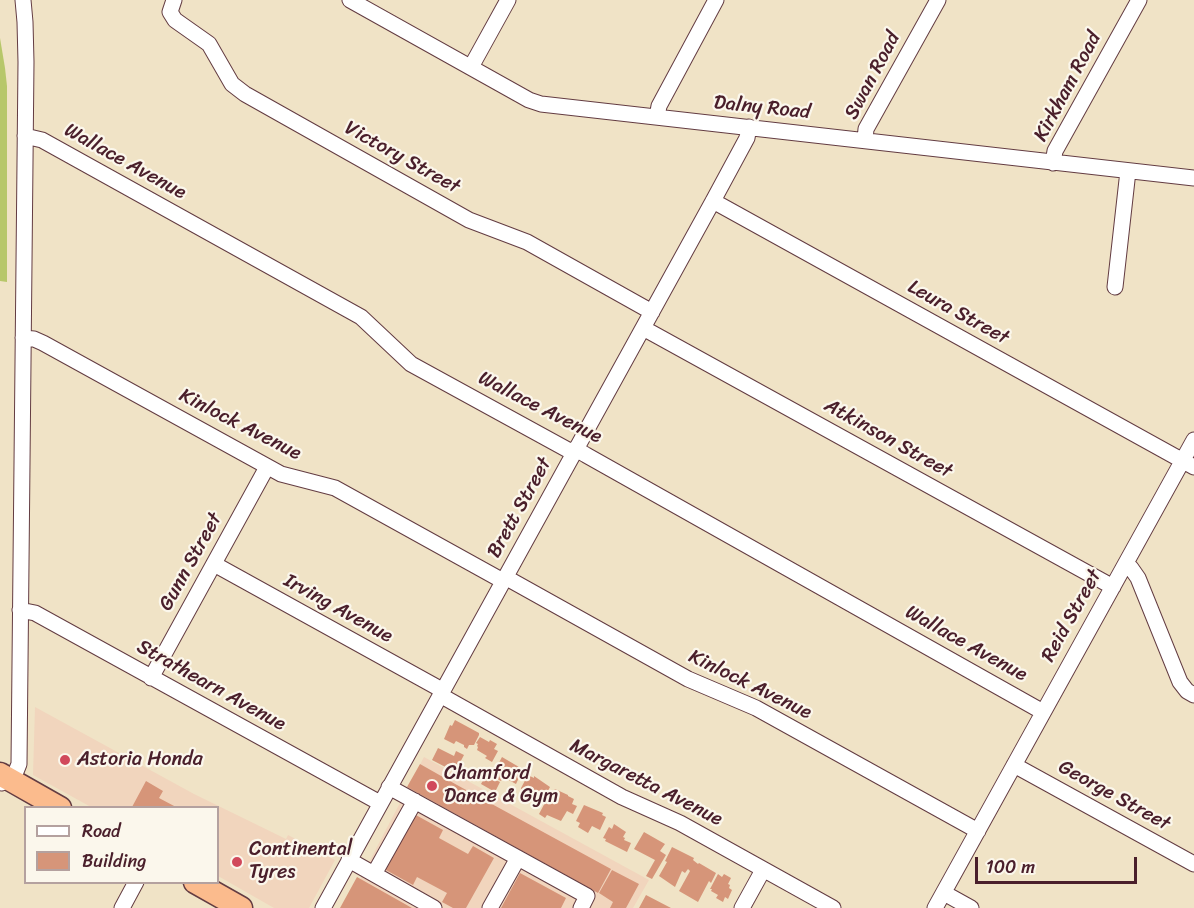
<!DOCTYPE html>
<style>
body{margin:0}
#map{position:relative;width:1194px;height:908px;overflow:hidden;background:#f0e3c6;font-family:Sriracha,sans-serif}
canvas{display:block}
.legend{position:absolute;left:24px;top:806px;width:195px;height:78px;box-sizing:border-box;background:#fbf7ec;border:2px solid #b4a19f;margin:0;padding:8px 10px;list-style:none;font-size:18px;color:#4a1f2b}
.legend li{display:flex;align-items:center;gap:12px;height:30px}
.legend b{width:30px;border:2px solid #b4a19f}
.scale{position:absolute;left:975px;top:857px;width:162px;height:27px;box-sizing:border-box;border:3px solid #4a1f2b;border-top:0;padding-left:8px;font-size:18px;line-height:21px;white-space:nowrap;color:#4a1f2b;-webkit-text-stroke:4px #fbf7ec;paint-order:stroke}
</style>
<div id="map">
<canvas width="1194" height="908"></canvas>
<ul class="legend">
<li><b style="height:8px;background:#fff"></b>Road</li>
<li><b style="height:16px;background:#d69579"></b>Building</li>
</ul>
<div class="scale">100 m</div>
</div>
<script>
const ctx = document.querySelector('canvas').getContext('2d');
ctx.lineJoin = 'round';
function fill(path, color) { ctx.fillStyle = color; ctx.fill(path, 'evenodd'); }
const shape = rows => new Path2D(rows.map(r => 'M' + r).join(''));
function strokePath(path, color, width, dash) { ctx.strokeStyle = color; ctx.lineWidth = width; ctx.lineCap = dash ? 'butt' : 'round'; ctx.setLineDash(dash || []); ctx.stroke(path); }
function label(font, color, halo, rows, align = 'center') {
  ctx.font = font + ' Sriracha,sans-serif'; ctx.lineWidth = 4.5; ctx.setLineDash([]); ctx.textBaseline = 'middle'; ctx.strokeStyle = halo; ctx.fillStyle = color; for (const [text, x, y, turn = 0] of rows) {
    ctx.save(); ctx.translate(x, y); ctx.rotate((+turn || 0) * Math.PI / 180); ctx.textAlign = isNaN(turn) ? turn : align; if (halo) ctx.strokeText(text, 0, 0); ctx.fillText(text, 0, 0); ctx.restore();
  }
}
fill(shape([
 [35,707,194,794,286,839,288,835,335,860,309,908,274,908,218,876,218,808,177,808,173,806,172,808,91,807,33,775],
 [424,757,649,880,633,908,345,908]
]), '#f1d5bd');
fill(shape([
 [0,38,5,68,7,86,7,282,0,281]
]), '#b7c76a');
fill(shape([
 [455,720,479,733,479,735,474,745,469,745,467,749,464,747,464,745,456,741,454,744,444,739,450,725,452,726],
 [480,737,489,742,490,740,497,744,494,749,498,751,492,762,485,758,487,756,477,750,478,747,477,746,478,744,476,743],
 [438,748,454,756,456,751,464,755,455,772,432,760],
 [502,757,519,767,518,769,522,771,516,784,503,777,501,781,495,778,497,774,494,772],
 [420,764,457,785,611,869,598,893,407,787],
 [486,775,500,782,495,792,481,784],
 [528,775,534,778,534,776,550,787,541,804,528,797,530,793,528,791,527,794,521,791,521,788],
 [146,781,163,791,159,798,176,807,132,807],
 [555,789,568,795,568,796,574,799,572,804,577,806,573,814,567,811,561,821,547,815,545,818,539,814,548,797,550,798],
 [584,805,603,813,602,815,606,817,600,830,592,826,588,833,578,827,580,823,576,821],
 [414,814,443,830,439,838,468,854,473,846,494,858,466,908,453,908,442,902,447,893,417,877,413,885,384,869],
 [614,824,626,832,623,837,625,838,624,840,631,843,627,852,605,841,606,839,603,838,609,827,612,829],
 [644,832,665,844,660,851,666,855,652,879,646,876,655,860,634,849],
 [672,847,694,858,693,860,698,864,699,863,716,873,711,883,709,881,698,902,679,891,690,871,688,869,685,873,682,871,675,887,659,876,667,862,665,861],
 [612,870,639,884,626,908,610,908,613,902,599,893],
 [520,873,566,898,561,908,501,908],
 [718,874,722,877,724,874,731,878,728,884,730,885,729,888,732,890,728,899,725,897,723,902,716,898,718,895,711,891,712,889,710,889],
 [357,877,412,908,340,908],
 [646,895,671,908,639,908]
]), '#d69579');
const minor = shape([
 [174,0,170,12,175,20,209,44,232,84,245,94,469,220,527,242,652,312],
 [350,0,529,100,541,104,1194,178],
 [471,67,508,0],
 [657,117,659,106,716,0],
 [25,136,42,140,361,317,411,364,568,450,581,452,586,455,1043,712],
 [865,140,866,129,938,0],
 [1053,163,1055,151,1139,0],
 [713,201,1194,467],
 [1115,287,1128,171],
 [643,328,1113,587],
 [23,338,34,339,43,343,281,474,335,488,503,581],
 [214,564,442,690],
 [1126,565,1131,568,1138,578,1180,682,1187,691,1194,695],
 [505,577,688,679,756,708,978,831],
 [20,610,35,613,380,803],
 [151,678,267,467],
 [440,695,622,797,680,823,833,908],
 [1014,765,1194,864],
 [2,783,6,777,15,774,19,764,26,62,25,22,23,0],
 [389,787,518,858],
 [349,860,434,908],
 [374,874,415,801],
 [944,893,971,908],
 [122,908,136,882],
 [323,908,713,201,747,138,749,127],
 [490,908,518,858,587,896,581,908],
 [742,908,763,870],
 [935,908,1194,440]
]);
const highway = shape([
 [0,774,60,808],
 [195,882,241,908]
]);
strokePath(minor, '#633c42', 17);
strokePath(highway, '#633c42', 25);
strokePath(minor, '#fff', 15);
strokePath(highway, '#fbbb8d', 22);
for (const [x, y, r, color] of [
 [65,760,6,"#d1495b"],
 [432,786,6,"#d1495b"],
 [237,862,6,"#d1495b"]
]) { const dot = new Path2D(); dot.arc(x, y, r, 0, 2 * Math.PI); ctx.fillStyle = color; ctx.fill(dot); strokePath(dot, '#fbf7ec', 2); }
label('20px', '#4a1f2b', '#fbf7ec', [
 ["Swan Road",873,76,-62],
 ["Kirkham Road",1068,87,-62],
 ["Dalny Road",762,108,6],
 ["Victory Street",402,158,29],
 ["Wallace Avenue",125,162,29],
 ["Leura Street",958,313,29],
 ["Wallace Avenue",540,408,27],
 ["Kinlock Avenue",240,425,27],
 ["Atkinson Street",888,439,29],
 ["Brett Street",520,508,-61],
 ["Gunn Street",191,562,-61],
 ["Irving Avenue",338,609,29],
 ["Reid Street",1072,616,-61],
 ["Wallace Avenue",966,644,29],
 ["Kinlock Avenue",750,685,26],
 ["Strathearn Avenue",211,686,29],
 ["Margaretta Avenue",646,783,27],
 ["George Street",1114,796,29]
]);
label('20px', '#4a1f2b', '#fbf7ec', [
 ["Astoria Honda",77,760],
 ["Chamford",444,774],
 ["Dance & Gym",444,797],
 ["Continental",249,850],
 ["Tyres",249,873]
], 'left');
</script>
